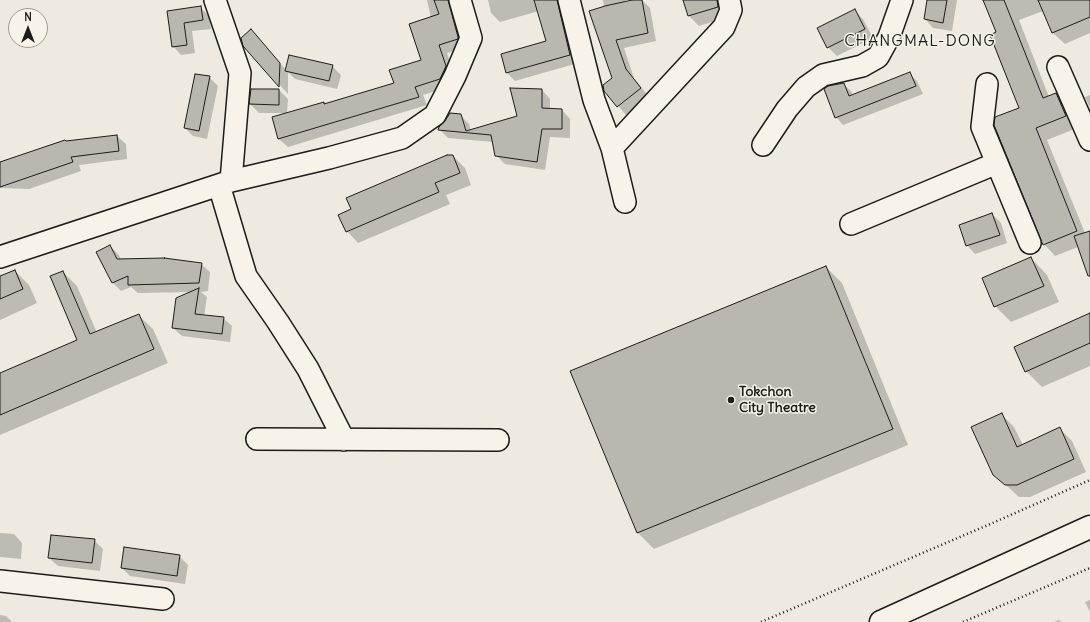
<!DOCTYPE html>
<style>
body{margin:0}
#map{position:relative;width:1090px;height:622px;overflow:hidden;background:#eeeae0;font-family:Delius,sans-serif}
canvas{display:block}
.north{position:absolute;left:8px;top:8px;width:40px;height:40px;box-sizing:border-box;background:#f7f3e8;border:1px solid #9f9d96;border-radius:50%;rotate:0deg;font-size:11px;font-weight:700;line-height:16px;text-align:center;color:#1c1c1c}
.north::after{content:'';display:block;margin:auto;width:14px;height:18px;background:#1c1c1c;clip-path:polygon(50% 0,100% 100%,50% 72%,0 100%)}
</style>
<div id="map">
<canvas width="1090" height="622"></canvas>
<div class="north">N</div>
</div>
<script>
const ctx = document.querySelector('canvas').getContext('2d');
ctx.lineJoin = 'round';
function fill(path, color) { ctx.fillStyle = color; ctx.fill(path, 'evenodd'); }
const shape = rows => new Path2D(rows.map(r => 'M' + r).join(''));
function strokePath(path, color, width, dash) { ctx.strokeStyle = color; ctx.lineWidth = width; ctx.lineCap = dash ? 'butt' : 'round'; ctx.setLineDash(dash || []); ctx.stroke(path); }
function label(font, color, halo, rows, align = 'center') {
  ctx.font = font + ' Delius,sans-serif'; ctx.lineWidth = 3; ctx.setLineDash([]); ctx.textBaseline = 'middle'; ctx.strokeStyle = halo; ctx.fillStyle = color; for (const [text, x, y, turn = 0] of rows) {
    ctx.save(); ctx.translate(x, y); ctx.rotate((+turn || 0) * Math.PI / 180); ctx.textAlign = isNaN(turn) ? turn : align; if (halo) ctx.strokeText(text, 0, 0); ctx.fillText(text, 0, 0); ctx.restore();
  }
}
fill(shape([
 [427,0,461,0,466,47,447,53,454,75,448,87,423,95,427,105,288,147,279,139,273,118,286,113,259,113,250,104,252,90,279,90,288,99,287,114,324,103,325,104,395,84,423,61,431,18],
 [488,0,562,0,578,63,515,81,507,73,502,55,547,42,539,11,500,22,491,13],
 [603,0,626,0,626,2,642,0,650,8,656,41,624,48,634,78,649,97,626,115,605,90,613,78],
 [684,0,734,0,728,17,699,26,689,16],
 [928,0,957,0,952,31,933,28,925,19],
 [984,0,1090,0,1090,33,1065,44,1053,33,1043,11,1019,20,1049,97,1056,94,1068,106,1077,128,1047,140,1085,233,1090,232,1090,266,1078,247,1055,256,1044,244,1020,108,997,33],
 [200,7,209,16,211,29,192,31,195,53,181,55,173,46,168,11],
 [855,11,863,19,873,38,837,56,828,47],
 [259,39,286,70,332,66,341,75,337,89,295,79,288,72,288,94,244,45],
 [910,74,917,81,923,94,843,125,836,117,843,84,851,91,853,96],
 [209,77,218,86,207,139,193,136,185,128],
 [542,90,550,99,550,110,562,110,570,119,570,138,550,137,545,170,505,164,496,155,493,142,448,138,439,129,460,115,469,124,471,131,518,117],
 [1090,95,1090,108,1085,97],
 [117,136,126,144,127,159,79,165,81,171,29,189,0,188,0,163],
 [453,156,465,168,471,185,446,195,450,204,358,243,347,231],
 [992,214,1001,223,1007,243,975,254,967,245],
 [110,246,119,255,121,260,201,264,210,272,208,291,201,292,207,297,204,316,223,318,232,326,230,342,182,336,173,328,192,292,138,293,131,287,121,291,113,283,97,253],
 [1031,258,1047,275,1059,302,1011,322,995,306],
 [826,267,842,283,908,445,654,549,638,533,571,372],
 [15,271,29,285,37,303,0,320,0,278],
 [63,272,77,286,97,333,138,315,153,329,168,363,0,435,0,374,78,341],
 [1090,314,1090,366,1042,387,1026,371],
 [1002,415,1014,427,1023,445,1059,428,1072,441,1086,472,1030,497,1019,497,994,474],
 [0,533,14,534,22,543,21,559,0,557],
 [94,540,103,549,100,571,58,566,49,558],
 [179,556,188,565,185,584,130,576,122,568],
 [1090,600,1090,612,1085,602],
 [0,615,6,616,12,622,0,622],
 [1059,620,1061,622,1054,622]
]), '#0003');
const building = shape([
 [434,0,448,0,458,37,458,39,439,45,446,66,440,79,415,87,419,97,278,139,272,117,324,102,324,104,394,83,389,70,421,60,409,24,439,14,434,0],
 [534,0,557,0,570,55,506,73,501,54,546,41,534,0],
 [632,0,642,0,648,33,616,40,626,69,641,88,617,107,604,91,603,85,612,78,589,11,605,6,632,0],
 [683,0,717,0,718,7,688,16,683,0],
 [927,0,947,0,943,23,924,19,927,0],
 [983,0,1004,0,1043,98,1056,93,1066,116,1036,128,1077,231,1043,245,994,125,995,117,1019,108,990,35,996,32,983,0],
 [1038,0,1090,0,1090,17,1052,33,1038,0],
 [201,6,203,20,184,23,187,45,172,47,167,11,201,6],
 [855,9,865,29,827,48,817,28,855,9],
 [251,29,280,63,279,87,243,46,241,38,251,29],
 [289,55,333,65,329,81,285,71,289,55],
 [910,72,916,86,835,118,824,89,828,86,844,83,849,96,910,72],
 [195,74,210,76,199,131,184,128,195,74],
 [510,88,542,89,542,108,562,109,562,129,542,129,537,162,495,156,491,135,438,130,439,127,445,121,450,113,461,114,466,131,517,116,510,88],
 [251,89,279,89,279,105,249,104,251,89],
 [117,135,119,151,71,157,73,162,0,187,0,162,65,140,66,141,117,135],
 [447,155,453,155,460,173,435,183,439,192,346,232,338,215,351,209,346,198,447,155],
 [992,213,1000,235,966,246,959,225,992,213],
 [1090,231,1090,276,1088,276,1074,236,1090,231],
 [110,245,117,259,165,258,164,258,202,263,199,283,128,285,128,276,112,283,96,252,110,245],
 [1031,257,1044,286,994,307,982,278,1031,257],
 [826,266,893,429,637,533,570,371,826,266],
 [15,270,23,289,0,299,0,276,15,270],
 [63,271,90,334,139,314,154,349,0,415,0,373,77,340,50,276,63,271],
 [199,288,195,314,224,317,222,334,172,328,176,298,199,288],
 [1090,313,1090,343,1025,372,1014,347,1090,313],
 [1002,413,1017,447,1060,427,1074,459,1017,485,1005,485,993,475,971,427,1002,413],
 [51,535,95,539,92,563,48,558,51,535],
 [124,547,180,555,177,576,121,568,124,547]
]);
fill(building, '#bab7af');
strokePath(building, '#1c1c1c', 1);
const minor = shape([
 [215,0,240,73,231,181],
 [569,0,594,100,612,148,625,202],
 [1058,67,1090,140],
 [987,84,982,127,1030,243],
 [763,145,787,109,806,87,823,75,862,66,878,57,889,37,902,0],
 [612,148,724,27,731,10,729,0],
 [219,185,246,276,278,322,308,369,344,440],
 [851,224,997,163],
 [0,257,231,181,329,158,402,138,435,115,455,76,471,38,460,0],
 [257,439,498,440],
 [0,581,163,599]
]);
const primary = shape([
 [881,622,1090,527]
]);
strokePath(minor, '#1c1c1c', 24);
strokePath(primary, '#1c1c1c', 25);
strokePath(shape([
 [761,622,988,525,1090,480],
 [963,622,1090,568]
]), '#1c1c1c', 2.5, [1, 3]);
strokePath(minor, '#f7f3e8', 21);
strokePath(primary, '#f7f3e8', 22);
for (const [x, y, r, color] of [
 [731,400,4,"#1c1c1c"]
]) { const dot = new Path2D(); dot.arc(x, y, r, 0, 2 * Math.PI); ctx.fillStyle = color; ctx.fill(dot); strokePath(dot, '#f7f3e8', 1.5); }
label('bold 14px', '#1c1c1c', '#f7f3e8', [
 ["Tokchon",739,392],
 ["City Theatre",739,408]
], 'left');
ctx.letterSpacing = '1px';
label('16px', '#1c1c1c', '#f7f3e8', [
 ["CHANGMAL-DONG",920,41]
]);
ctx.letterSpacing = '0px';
</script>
